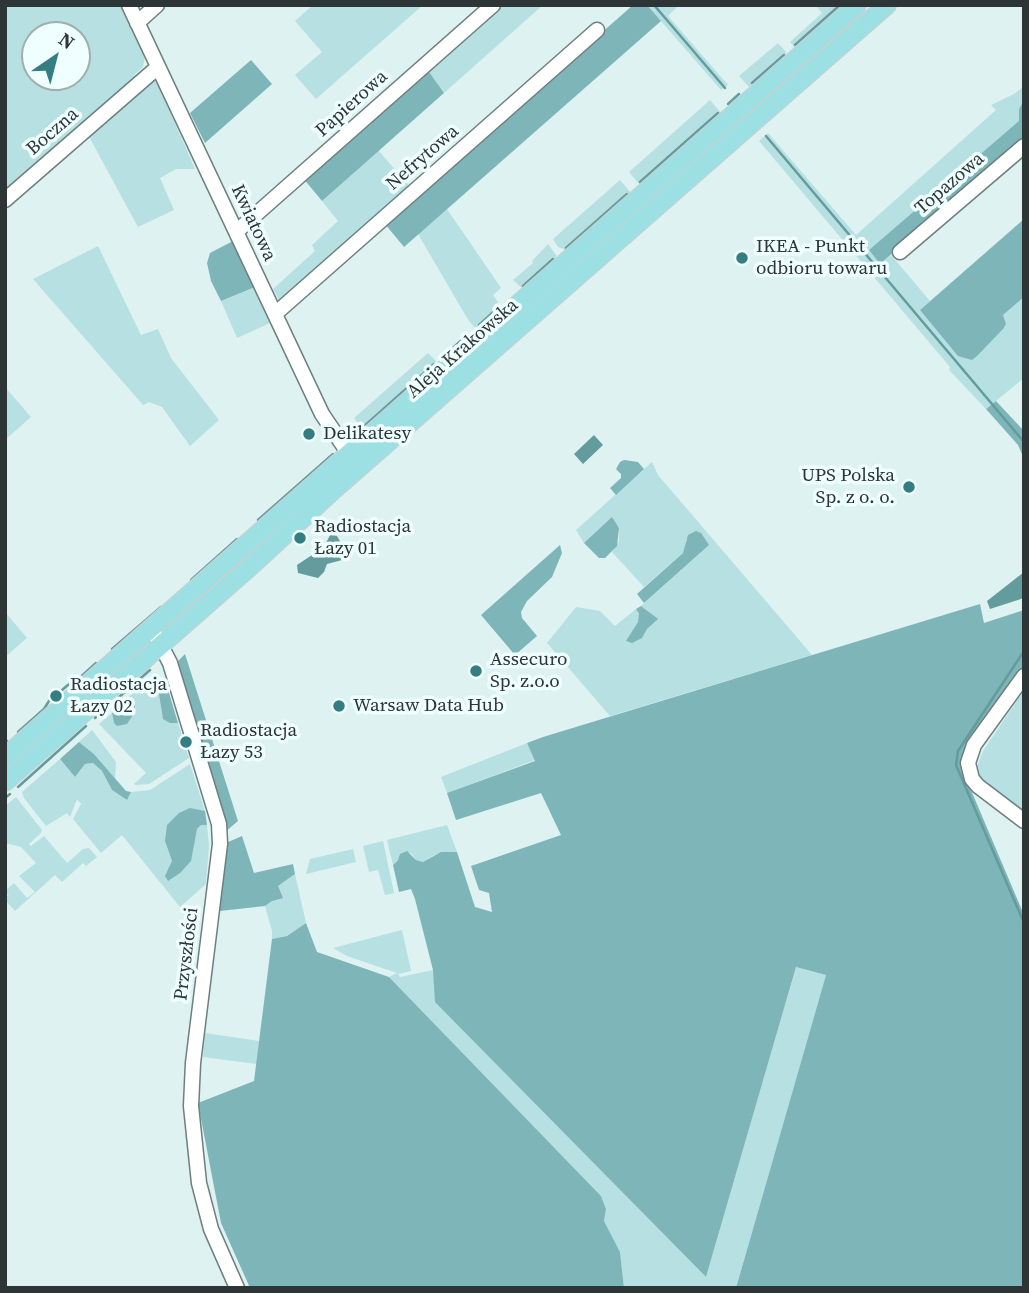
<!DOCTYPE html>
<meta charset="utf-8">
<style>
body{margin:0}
#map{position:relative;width:1029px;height:1293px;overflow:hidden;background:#def2f2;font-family:"Source Serif 4",serif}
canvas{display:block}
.frame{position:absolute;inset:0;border:7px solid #2e3536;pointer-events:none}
.north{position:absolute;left:21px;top:21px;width:70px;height:70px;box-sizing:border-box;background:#effefe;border:2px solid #a2aeae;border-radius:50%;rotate:35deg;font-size:19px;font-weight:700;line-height:28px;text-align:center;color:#2e3536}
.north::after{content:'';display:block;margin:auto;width:24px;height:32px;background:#347d80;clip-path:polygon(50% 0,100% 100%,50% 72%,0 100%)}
</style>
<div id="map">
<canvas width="1029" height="1293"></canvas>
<div class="frame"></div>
<div class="north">N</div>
</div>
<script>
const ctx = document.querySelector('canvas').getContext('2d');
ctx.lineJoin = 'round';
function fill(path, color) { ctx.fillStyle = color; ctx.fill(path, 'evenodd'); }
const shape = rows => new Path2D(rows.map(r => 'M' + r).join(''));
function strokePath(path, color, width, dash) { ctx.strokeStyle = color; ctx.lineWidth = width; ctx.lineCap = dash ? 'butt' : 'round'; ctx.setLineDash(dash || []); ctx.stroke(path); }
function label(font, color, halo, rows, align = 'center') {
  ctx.font = font + ' "Source Serif 4",serif'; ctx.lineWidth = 7; ctx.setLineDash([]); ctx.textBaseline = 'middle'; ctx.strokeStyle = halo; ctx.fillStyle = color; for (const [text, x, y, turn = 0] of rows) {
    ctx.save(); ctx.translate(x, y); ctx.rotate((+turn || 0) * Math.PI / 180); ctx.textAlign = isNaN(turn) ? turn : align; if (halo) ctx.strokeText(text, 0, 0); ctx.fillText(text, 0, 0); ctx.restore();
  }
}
fill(shape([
 [5,5,122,5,145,55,143,67,134,75,137,79,5,196],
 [35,35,77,35,77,77,35,77],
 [313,5,423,5,316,99,295,75,322,52,295,21],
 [499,5,543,5,444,93,427,69],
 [647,5,679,5,668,16,728,85,721,90],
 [819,5,843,5,795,48,790,42,822,13,817,7],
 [778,43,786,52,786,56,750,88,739,76],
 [150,81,157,82,195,169,176,169,160,178,174,210,138,227,87,133],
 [1024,86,1024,100,1019,109,1020,121,869,250,880,264,891,255,930,301,920,310,965,357,972,360,1003,329,1003,315,1024,297,1024,378,986,409,949,370,950,367,759,141,768,133,856,235,996,110,991,105,1014,94],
 [710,100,721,113,640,185,629,172],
 [378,150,412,189,284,301,279,300,273,289,315,251,312,245,338,221,322,201],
 [620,180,631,193,566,250,558,247,553,239],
 [447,209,501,288,493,295,502,308,479,328,474,327,467,318,418,234],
 [548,244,556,255,556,259,523,289,513,280,533,263,532,261],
 [98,246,141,335,158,329,171,358,219,420,190,446,162,407,149,402,143,405,33,279],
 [255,287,270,323,237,338,221,301],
 [428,353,436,361,436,364,356,437,349,441,346,438,359,425,354,418],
 [5,387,31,417,5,440],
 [652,462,658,475,812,655,610,716,547,643,576,607,600,611,615,626,636,609,640,617,631,636,642,638,647,629,657,619,641,606,709,545,686,539,685,551,644,587,612,552,619,541,619,528,612,518,584,543,576,530],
 [5,612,27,638,5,657],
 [156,673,163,684,160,689,162,714,166,721,178,723,189,758,149,784,136,785,134,784,146,773,99,724,112,713,114,723,117,726,134,701,130,696],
 [1024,690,1024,815,980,781,977,766,983,751],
 [92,730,116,762,115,778,94,754,79,742],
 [527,743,535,760,447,793,441,777],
 [60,759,75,777,85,764,93,763,102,771,112,790,127,800,131,792,150,790,190,764,205,811,197,811,166,844,172,861,194,847,194,836,197,829,201,825,207,825,209,846,206,884,180,907,122,835,101,853,73,819,81,804,77,799,70,817,67,813,46,826,24,798,22,792],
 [16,797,42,830,41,833,29,844,31,846,44,836,67,863,83,849,89,848,97,857,86,866,83,863,62,882,55,875,15,911,5,900,5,895,9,896,5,891,14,883,27,898,35,892,19,876,36,863,21,847,5,843,5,806],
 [447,825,457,852,447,852,434,855,423,862,416,860,411,853,400,857,393,865,387,840],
 [383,841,394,893,385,895,378,870,369,872,363,846],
 [353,849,356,862,306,874,310,859],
 [295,874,306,923,287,936,272,939,272,931,265,906,272,901,278,886],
 [402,930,411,971,398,974,400,977,433,970,436,1002,706,1277,796,967,826,975,736,1288,624,1288,620,1252,604,1221,606,1209,601,1196,389,977,397,973,347,956,333,948],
 [205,1033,259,1041,257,1064,203,1057]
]), '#b6e0e2');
fill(shape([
 [633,5,647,5,661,21,404,247,385,224],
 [251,60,272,84,205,143,190,113],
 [427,69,444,93,322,201,303,178],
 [1024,100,1024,139,880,264,869,250,1019,121,1019,109],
 [1024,219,1024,297,1003,315,1006,324,1003,329,977,356,972,360,958,356,920,310],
 [233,241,255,287,221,301,211,281,207,263,210,253],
 [996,401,1024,431,1024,459,1018,445,986,409],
 [624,460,638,462,644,469,616,495,610,488,621,478,621,474,616,469,620,462],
 [612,517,619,528,617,546,605,558,599,558,584,543],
 [696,531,701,533,709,545,644,603,637,594,683,553,688,535],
 [560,545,562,553,552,577,527,601,521,612,522,618,537,636,515,655,481,615],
 [980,604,984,623,1024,610,1024,667,966,750,965,776,1024,915,1024,1288,736,1288,826,975,796,967,706,1277,435,1002,433,970,415,899,411,889,399,892,393,865,398,860,400,854,407,851,416,860,423,862,441,852,457,852,475,907,492,912,489,893,479,890,471,866,561,835,541,793,456,820,447,793,535,761,527,743,543,737],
 [641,606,658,619,647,629,642,638,632,643,626,641,638,622,639,614,636,609],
 [185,654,238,821,225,832,178,661],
 [163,684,169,693,178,723,170,723,163,719,159,694],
 [130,696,135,706,133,715,127,724,117,726,114,723,112,713],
 [79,742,94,754,126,791,131,792,127,800,112,790,102,771,93,763,85,764,75,777,60,759],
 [190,808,205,811,207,825,201,825,197,829,191,861,180,873,168,881,165,876,172,861,165,841,167,825,179,813],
 [242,836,254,873,293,864,295,874,278,886,283,898,272,901,265,906,220,911,218,910,226,843],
 [306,923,317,952,389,977,601,1196,606,1209,604,1221,620,1252,624,1288,250,1288,221,1223,198,1103,254,1081,272,939,287,936]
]), '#7db5b8');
fill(shape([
 [594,435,603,445,583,464,574,454],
 [331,533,337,536,341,543,344,554,342,560,327,564,324,572,318,578,298,573,297,565,324,547],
 [1024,572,1024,598,990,609,987,601]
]), '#649b9d');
strokePath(shape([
 [654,5,725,88],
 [795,45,840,5],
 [752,83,784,55],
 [728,104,739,94],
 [766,136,1024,442],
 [640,182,718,113],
 [566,248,627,194],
 [523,286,553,259],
 [479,325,500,306],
 [445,355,464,338],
 [352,437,434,364],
 [258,520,333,454],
 [191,580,237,539],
 [112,649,161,607],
 [1024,651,958,751,956,765,1024,923],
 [95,718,150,670],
 [18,732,44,709,49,701,68,685,74,683,96,663],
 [5,743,7,741],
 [18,787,86,726],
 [5,798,10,794]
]), '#649b9d', 2.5);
const minor = shape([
 [129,5,322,414,349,454],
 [137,23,157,5],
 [5,200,158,67],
 [236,232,493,5],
 [900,252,1024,146],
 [275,314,597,30],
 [156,636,170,663,219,824,220,844,193,1063,191,1106,199,1183,211,1229,237,1288],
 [1024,676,974,745,968,763,972,779,978,786,1024,821]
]);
const major = shape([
 [5,757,857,5],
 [5,782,251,566,336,488,887,5]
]);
strokePath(minor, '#6e7f7f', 17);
strokePath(major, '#cdcfcf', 20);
strokePath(minor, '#fff', 14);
strokePath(major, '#9de0e3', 18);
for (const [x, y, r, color] of [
 [742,258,7,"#347d80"],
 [309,434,7,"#347d80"],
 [909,487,7,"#347d80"],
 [300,538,7,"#347d80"],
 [476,671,7,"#347d80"],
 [56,696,7,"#347d80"],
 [339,706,7,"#347d80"],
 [186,742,7,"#347d80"]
]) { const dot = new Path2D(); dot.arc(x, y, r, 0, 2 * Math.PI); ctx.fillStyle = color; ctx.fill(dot); strokePath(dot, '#effefe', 2.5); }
label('19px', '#2e3536', '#effefe', [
 ["Papierowa",352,104,-42],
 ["Boczna",53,132,-41],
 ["Nefrytowa",423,158,-41],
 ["Topazowa",950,184,-41],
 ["Kwiatowa",253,223,65],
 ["Aleja Krakowska",463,349,-41],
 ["Przyszłości",187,954,-83]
]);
label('19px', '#2e3536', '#effefe', [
 ["IKEA - Punkt",756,247],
 ["odbioru towaru",756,269],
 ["Delikatesy",323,434],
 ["UPS Polska",895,476,"right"],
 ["Sp. z o. o.",895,498,"right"],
 ["Radiostacja",314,527],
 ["Łazy 01",314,549],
 ["Assecuro",490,660],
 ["Sp. z.o.o",490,682],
 ["Radiostacja",70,685],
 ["Łazy 02",70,707],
 ["Warsaw Data Hub",353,706],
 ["Radiostacja",200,731],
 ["Łazy 53",200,753]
], 'left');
</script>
